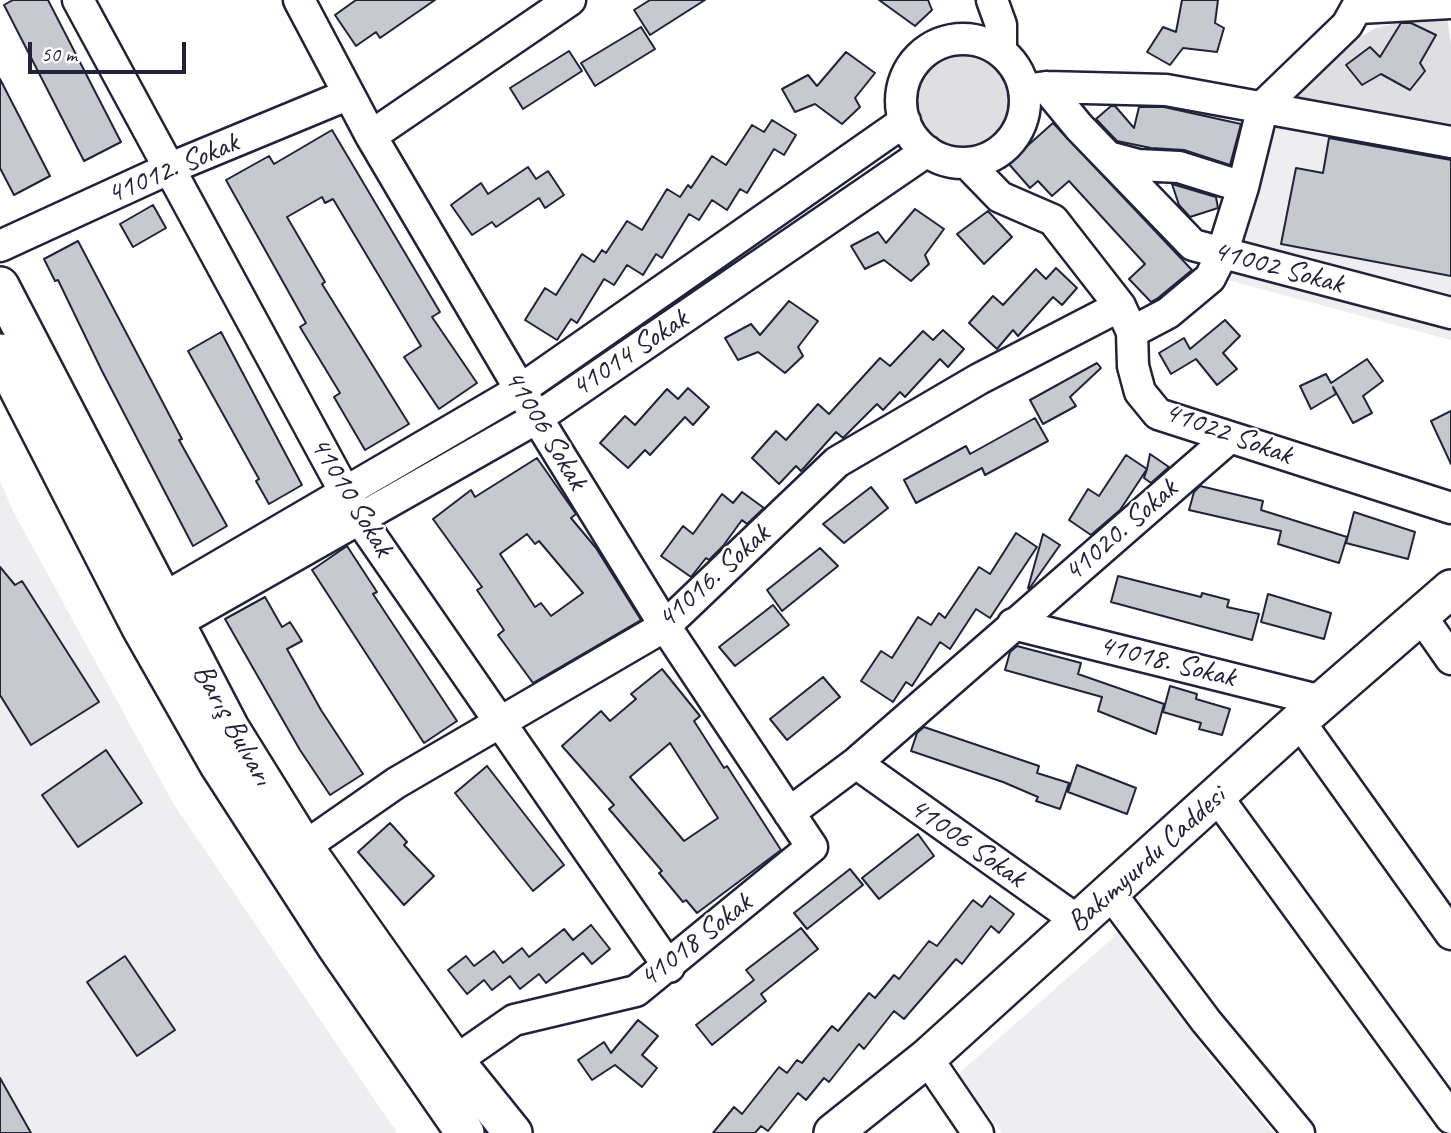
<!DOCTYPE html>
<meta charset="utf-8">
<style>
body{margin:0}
#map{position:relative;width:1451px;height:1133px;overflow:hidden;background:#fff;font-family:Caveat,sans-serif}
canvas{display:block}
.scale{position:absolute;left:28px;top:42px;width:158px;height:32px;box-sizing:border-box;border:4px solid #22223b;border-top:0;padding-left:9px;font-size:21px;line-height:24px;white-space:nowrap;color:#22223b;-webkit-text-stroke:5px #fff;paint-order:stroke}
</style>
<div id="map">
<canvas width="1451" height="1133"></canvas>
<div class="scale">50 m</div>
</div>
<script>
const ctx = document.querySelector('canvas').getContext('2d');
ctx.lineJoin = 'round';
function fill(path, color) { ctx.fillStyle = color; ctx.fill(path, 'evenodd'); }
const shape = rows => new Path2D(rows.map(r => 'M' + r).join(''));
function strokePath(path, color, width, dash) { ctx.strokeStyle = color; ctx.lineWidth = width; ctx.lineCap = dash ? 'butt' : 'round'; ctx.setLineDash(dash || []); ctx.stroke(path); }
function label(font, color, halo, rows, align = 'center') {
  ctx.font = font + ' Caveat,sans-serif'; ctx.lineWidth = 5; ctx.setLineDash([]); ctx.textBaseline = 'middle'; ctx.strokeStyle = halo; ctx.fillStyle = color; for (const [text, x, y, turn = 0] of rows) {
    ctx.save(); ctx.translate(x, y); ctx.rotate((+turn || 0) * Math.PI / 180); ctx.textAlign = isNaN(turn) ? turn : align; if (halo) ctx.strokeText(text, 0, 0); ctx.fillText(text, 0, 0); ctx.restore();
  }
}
fill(shape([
 [1276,123,1451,146,1451,340,1220,278],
 [0,480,13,511,173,803,397,1133,0,1133],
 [1122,930,1209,1056,1274,1133,1002,1133,957,1075]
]), '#eeeef1');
fill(shape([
 [1446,10,1451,45,1451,126,1278,95,1320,60,1376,28],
 '916 100a49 49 0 1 1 98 0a49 49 0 1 1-98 0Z'
]), '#dfdfe2');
const building = shape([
 [13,0,48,0,121,142,84,161,4,5,13,0],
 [356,0,435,0,380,38,376,32,356,46,335,15,356,0],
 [650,0,705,0,650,35,634,10,650,0],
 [879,0,928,0,932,10,915,26,879,0],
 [1182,0,1218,0,1215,23,1224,28,1217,52,1183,48,1170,65,1147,52,1163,27,1176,32,1182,0],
 [1401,23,1411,23,1436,35,1420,63,1425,71,1410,90,1381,74,1362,85,1346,65,1370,47,1380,57,1401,23],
 [641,27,655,49,595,86,581,63,641,27],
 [569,51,582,71,523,109,510,88,569,51],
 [846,52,875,73,855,98,860,107,842,124,815,104,795,112,782,89,808,75,817,86,846,52],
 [0,79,50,176,14,195,0,168,0,79],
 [1111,106,1115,106,1134,128,1139,107,1164,107,1241,124,1230,165,1184,150,1151,148,1117,141,1096,119,1111,106],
 [772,120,796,135,784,155,774,149,747,193,740,189,727,210,712,200,699,220,689,214,662,258,656,254,643,275,627,265,614,285,604,279,577,323,571,319,557,340,525,320,545,288,556,295,582,254,594,262,602,250,606,253,627,221,642,230,667,189,680,197,688,185,691,188,712,156,726,165,752,125,764,132,772,120],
 [1053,123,1192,270,1158,298,1151,302,1129,279,1145,264,1069,181,1052,196,1038,181,1030,188,1008,163,1053,123],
 [332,130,440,312,432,317,477,383,439,409,404,357,421,346,333,199,325,203,322,197,287,217,325,282,322,284,409,424,365,450,334,397,340,393,300,327,306,323,226,180,269,156,274,164,332,130],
 [1329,138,1451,160,1451,276,1281,244,1296,168,1323,173,1329,138],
 [528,167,536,179,548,171,564,195,545,208,539,198,496,227,492,222,472,235,451,205,481,183,488,194,528,167],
 [1172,184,1216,197,1218,208,1190,217,1179,205,1172,184],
 [153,205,166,228,133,247,120,224,153,205],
 [915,209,944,229,925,255,929,264,911,281,884,260,865,269,851,246,878,232,886,243,915,209],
 [988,211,1012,237,984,264,957,234,988,211],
 [78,241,182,439,179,440,227,526,193,546,102,371,58,280,55,281,44,259,78,241],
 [1056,268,1077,288,1062,305,1053,297,1018,336,1013,330,997,349,969,323,993,296,1003,305,1036,269,1046,279,1056,268],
 [789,301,818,321,798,347,803,356,785,373,758,352,738,360,725,338,751,324,760,335,789,301],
 [1225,320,1240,336,1223,353,1237,369,1217,385,1196,359,1171,374,1159,353,1184,338,1190,349,1225,320],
 [943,330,964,349,948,367,940,359,905,397,900,392,883,410,877,404,843,438,836,432,801,471,796,466,779,484,752,458,776,431,786,440,818,404,829,414,880,358,890,366,923,331,933,340,943,330],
 [221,332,302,485,269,504,256,481,259,479,188,351,221,332],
 [1367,359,1383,381,1363,396,1372,413,1353,423,1333,387,1336,394,1311,409,1300,386,1326,374,1331,383,1367,359],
 [1097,363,1101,368,1070,397,1076,406,1043,424,1030,400,1097,363],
 [688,388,709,407,693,425,685,417,650,455,645,450,628,468,600,443,625,416,635,425,667,389,678,399,688,388],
 [1451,411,1451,464,1431,421,1451,411],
 [1035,418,1048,441,985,475,982,468,916,503,904,480,966,446,970,454,1035,418],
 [1150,454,1169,467,1151,483,1144,478,1147,469,1120,510,1091,535,1069,520,1088,489,1099,496,1126,455,1147,469,1150,454],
 [537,458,576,514,571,518,596,548,641,620,533,683,498,635,504,630,477,590,482,587,433,519,471,490,475,497,537,458],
 [527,534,535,544,539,541,583,593,551,616,541,603,535,607,500,554,527,534],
 [1200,486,1263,501,1261,510,1347,537,1339,563,1278,544,1281,531,1189,510,1194,492,1200,486],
 [871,487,888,508,844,543,823,524,871,487],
 [742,492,764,508,747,524,742,520,723,546,709,560,706,558,691,577,661,556,683,526,693,534,722,494,733,503,742,492],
 [1354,512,1415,532,1408,559,1346,543,1354,512],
 [1016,533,1037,547,990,618,976,609,950,649,940,642,912,686,906,682,893,702,861,681,881,651,892,658,918,617,931,625,939,613,945,618,979,567,990,574,1016,533],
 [1043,534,1060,545,1029,589,1028,588,1043,534],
 [347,546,377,592,373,594,457,721,424,743,312,570,347,546],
 [820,548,838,566,782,611,767,590,820,548],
 [0,567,15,585,22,581,99,702,31,745,0,695,0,567],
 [1118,576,1201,597,1202,593,1229,600,1227,607,1259,614,1252,640,1111,602,1118,576],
 [1268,594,1331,613,1324,639,1261,622,1268,594],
 [265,597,282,627,290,622,302,641,287,649,321,710,363,774,330,795,300,750,225,619,265,597],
 [773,605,789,625,735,666,719,647,773,605],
 [1017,646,1081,663,1078,674,1164,704,1156,734,1098,711,1102,697,1005,670,1010,652,1017,646],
 [662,669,700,716,694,721,724,768,727,766,781,850,697,913,686,900,683,902,659,873,662,871,609,809,614,805,562,746,601,711,610,721,636,699,631,694,662,669],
 [670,743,718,818,684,841,630,777,670,743],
 [823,677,840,697,787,740,770,719,823,677],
 [1170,686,1197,694,1196,699,1230,709,1222,735,1199,729,1201,723,1163,712,1170,686],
 [924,727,1039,766,1037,773,1069,783,1060,809,1036,801,1038,797,1003,782,911,751,917,733,924,727],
 [106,750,142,803,78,847,42,795,106,750],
 [1077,765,1136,788,1127,814,1068,792,1077,765],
 [487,766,564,865,533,891,455,793,487,766],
 [390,823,407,842,404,845,434,876,404,905,358,852,390,823],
 [918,834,934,856,879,899,862,878,918,834],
 [850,869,863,885,807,929,794,913,850,869],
 [990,896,1014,914,999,933,991,926,962,964,956,959,904,1019,894,1011,864,1049,859,1044,829,1082,824,1078,806,1100,798,1093,768,1131,761,1126,755,1133,713,1133,734,1107,742,1114,779,1067,787,1073,797,1060,802,1063,832,1026,838,1031,869,993,875,998,894,975,899,979,929,941,937,946,973,900,982,907,990,896],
 [591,925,610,949,592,964,583,953,546,983,539,974,520,989,510,976,492,990,484,980,467,994,448,970,466,956,474,966,494,951,503,963,522,948,529,957,564,929,573,940,591,925],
 [801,928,818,949,761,994,766,1001,712,1045,696,1025,754,980,746,970,801,928],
 [125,956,175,1030,137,1056,87,982,125,956],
 [638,1020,658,1036,642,1055,657,1068,642,1087,615,1065,592,1080,578,1060,604,1042,611,1053,638,1020],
 [0,1078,31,1133,0,1133,0,1078]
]);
fill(building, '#c8c8cf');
strokePath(building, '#22223b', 2);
const minor = shape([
 [78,0,359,518,669,967],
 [299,0,371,136,537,418,665,626,812,847,636,991,514,1020,455,1061],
 [992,0,1001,25,1001,52],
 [1359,8,1451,3],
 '901 101a62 62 0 1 1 124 0a62 62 0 1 1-124 0Z',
 [1046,87,1079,127,1193,245,1451,313],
 [1024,90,1046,87,1166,90,1451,142],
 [371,136,570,0],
 [1108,157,1138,165,1179,167,1243,187],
 [967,163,1000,197,1053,220,1120,306,1132,332,1133,366,1140,392,1158,414,1451,508],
 [0,246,168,169,347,95],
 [1132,332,1168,313,1210,278,1222,254,1243,187,1263,106,1347,25,1361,0],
 [164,598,520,390,905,121],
 [1421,616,1451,659],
 [176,623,537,418,927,151],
 [1013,624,1322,701],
 [1299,721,1451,934],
 [856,763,1078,921],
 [1218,798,1451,1118],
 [789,813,856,763,1229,438],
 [304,847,396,783,665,626,837,462,979,379,1120,306],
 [1111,894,1206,1021,1299,1133],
 [927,1058,978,1133]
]);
const major = shape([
 [0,286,230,728,304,847,455,1061,513,1133],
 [0,353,140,626,219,765,336,946,465,1133],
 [833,1133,927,1058,1299,721,1451,589]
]);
strokePath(minor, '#22223b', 35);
strokePath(major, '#22223b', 42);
strokePath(minor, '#fff', 30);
strokePath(major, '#fff', 37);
label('30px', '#22223b', '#fff', [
 ["41012. Sokak",173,169,-23],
 ["41002 Sokak",1278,268,15],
 ["41014 Sokak",630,354,-34],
 ["41006 Sokak",545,430,59],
 ["41022 Sokak",1228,434,20],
 ["41010 Sokak",351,497,59],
 ["41020. Sokak",1121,531,-41],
 ["41016. Sokak",714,577,-42],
 ["41018. Sokak",1167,662,14],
 ["Barış Bulvarı",232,725,61],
 ["41006 Sokak",967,843,35],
 ["Bakımyurdu Caddesi",1147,860,-42],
 ["41018 Sokak",696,941,-38]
]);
</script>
